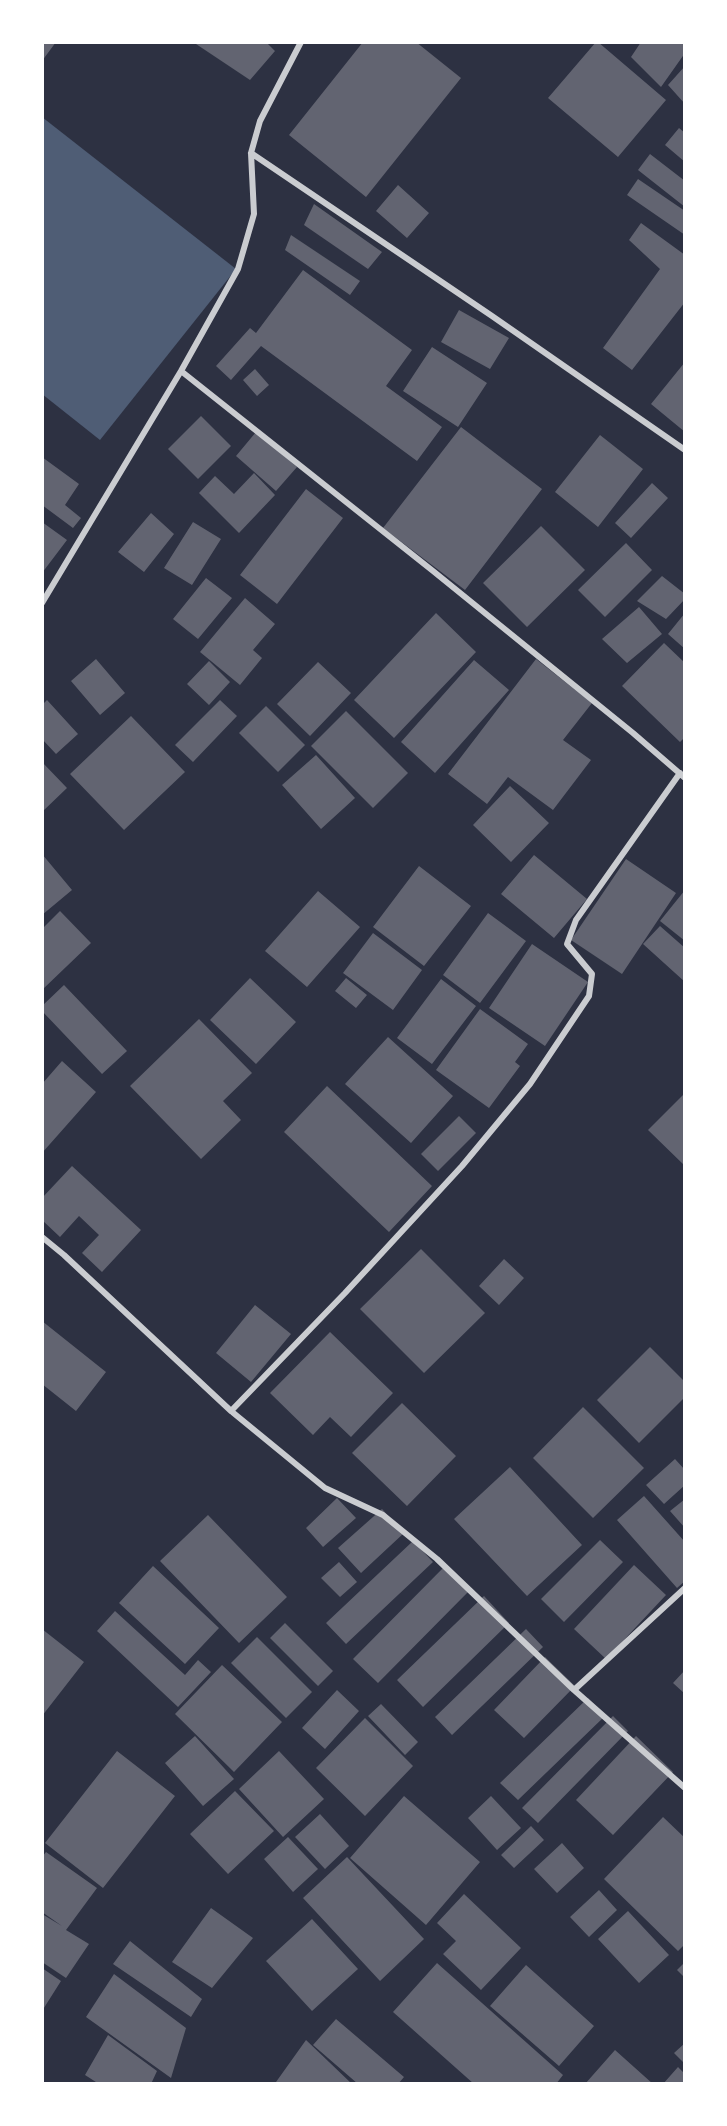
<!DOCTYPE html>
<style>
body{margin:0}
#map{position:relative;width:727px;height:2126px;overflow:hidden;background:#2d3142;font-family:"Nunito Sans",sans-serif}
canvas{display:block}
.frame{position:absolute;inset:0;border:44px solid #fff;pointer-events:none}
</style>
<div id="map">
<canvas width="727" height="2126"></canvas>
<div class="frame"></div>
</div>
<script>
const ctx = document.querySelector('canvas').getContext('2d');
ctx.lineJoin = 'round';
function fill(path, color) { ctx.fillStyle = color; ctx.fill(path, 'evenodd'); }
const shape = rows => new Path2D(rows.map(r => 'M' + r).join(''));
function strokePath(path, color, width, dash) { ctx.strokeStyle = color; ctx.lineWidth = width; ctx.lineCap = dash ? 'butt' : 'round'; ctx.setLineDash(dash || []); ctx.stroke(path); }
fill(shape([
 [42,117,236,269,100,440,42,394]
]), '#4f5d75');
fill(shape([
 [42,42,56,42,42,61],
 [193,42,266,42,275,51,250,80],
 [363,42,416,42,461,78,366,197,289,135],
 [596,42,598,42,666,100,618,157,548,98],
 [641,42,685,42,685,53,661,87,631,57],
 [685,66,685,104,668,85],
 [679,128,685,133,685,162,665,145],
 [650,154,685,181,685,207,638,170],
 [638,179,685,211,685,235,627,195],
 [398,185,429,213,407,238,376,211],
 [314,204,382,252,368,269,304,225],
 [641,223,685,255,685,302,632,370,603,348,660,269,629,240],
 [291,235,360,281,350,295,285,250],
 [303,270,412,350,386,386,442,427,417,461,261,346,231,380,216,366,250,328,256,333],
 [459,310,509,338,490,369,441,342],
 [432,347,487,383,458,427,403,391],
 [685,362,685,432,651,404],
 [255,369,269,385,257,396,243,380],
 [201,416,231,446,198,479,168,449],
 [461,427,542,489,465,590,383,528],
 [256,432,297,467,276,491,236,456],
 [600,435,643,469,598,527,555,492],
 [42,457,79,484,65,505,81,518,73,528,42,505],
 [254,473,275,495,239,533,199,493,215,476,234,494],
 [652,483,668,498,631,538,615,523],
 [306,489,343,518,277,604,240,575],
 [151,513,174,534,144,572,118,552],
 [42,522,67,540,42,573],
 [193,522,221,539,192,585,164,568],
 [541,526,585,570,527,627,483,583],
 [626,543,652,570,605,617,578,590],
 [662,576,685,594,685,599,666,619,637,601],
 [206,578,232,598,198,639,173,619],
 [245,598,275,624,253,650,262,658,240,685,200,652],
 [639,607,662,634,627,663,602,639],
 [436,613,476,652,394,738,354,700],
 [685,613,685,649,668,634],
 [664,643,685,663,685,737,680,742,622,686],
 [96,659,125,693,100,715,71,681],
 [536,659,592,703,563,740,591,760,553,810,508,777,487,804,448,774],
 [474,660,509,690,435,773,401,742],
 [209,661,230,682,209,705,187,684],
 [318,662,351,693,310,736,277,704],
 [47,700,78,734,56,754,42,739,42,705],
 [220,700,237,716,193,762,175,745],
 [266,706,305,745,278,772,239,733],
 [346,711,408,773,373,808,311,746],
 [131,716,185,772,124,830,70,774],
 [316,755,355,798,321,829,282,785],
 [42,762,67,788,42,812],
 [510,786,549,823,511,862,473,825],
 [42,854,72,890,42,915],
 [534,855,587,899,554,938,501,894],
 [626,859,676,893,622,974,571,940],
 [419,866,471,906,424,966,373,927],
 [685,890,685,941,660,921],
 [318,891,360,927,307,987,265,951],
 [60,911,91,943,42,990,42,929],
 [488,913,526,941,480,1003,443,975],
 [660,926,685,948,685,982,643,944],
 [373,933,422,970,393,1010,343,973],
 [532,944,588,982,545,1046,489,1008],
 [250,978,296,1022,256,1064,210,1020],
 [346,978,367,995,356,1008,335,991],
 [441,979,476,1006,432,1064,397,1038],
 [64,985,127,1051,102,1074,42,1011,42,1006],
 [480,1009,528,1044,515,1062,520,1066,489,1108,436,1070],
 [199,1019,252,1073,223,1101,241,1120,201,1159,130,1086],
 [388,1037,453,1096,411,1143,345,1084],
 [62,1061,96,1092,42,1153,42,1084],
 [327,1086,432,1186,389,1232,284,1132],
 [685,1093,685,1166,648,1130],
 [459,1116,476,1133,438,1171,421,1154],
 [72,1166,141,1230,102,1272,82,1253,99,1235,79,1216,60,1237,42,1220,42,1198],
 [421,1249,485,1313,424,1373,360,1309],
 [504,1259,524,1278,499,1305,479,1286],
 [255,1305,291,1334,251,1382,216,1353],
 [42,1321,106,1372,76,1411,42,1384],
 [330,1332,393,1393,351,1437,330,1417,313,1435,270,1393],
 [650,1347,685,1382,685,1397,639,1443,597,1400],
 [402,1403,456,1456,407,1506,352,1453],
 [583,1407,644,1468,593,1518,533,1458],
 [675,1459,685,1470,685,1485,664,1504,646,1485],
 [510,1467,582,1545,527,1596,454,1519],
 [644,1496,685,1542,685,1581,677,1588,617,1520],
 [337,1498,356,1518,323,1547,306,1528],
 [685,1499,685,1528,670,1511],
 [382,1509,404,1533,361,1573,338,1548],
 [208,1515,287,1597,239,1643,160,1561],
 [600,1540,623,1562,564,1622,541,1599],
 [413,1541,433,1562,346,1644,326,1623],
 [339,1562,357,1582,340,1597,321,1578],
 [634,1565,666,1595,606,1659,574,1629],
 [153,1566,219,1628,185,1664,119,1603],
 [443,1568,468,1592,378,1683,353,1659],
 [484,1596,509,1623,423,1707,397,1680],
 [115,1611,185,1675,198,1660,211,1672,178,1707,97,1631],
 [285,1623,333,1671,318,1686,270,1638],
 [42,1629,84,1662,42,1716],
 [526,1629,543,1647,452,1735,435,1717],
 [257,1637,312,1692,286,1718,231,1663],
 [545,1657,575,1686,524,1738,494,1710],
 [222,1665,282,1722,234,1772,175,1714],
 [685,1670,685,1694,673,1683],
 [337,1690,359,1711,325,1749,302,1728],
 [588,1698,605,1716,518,1800,500,1783],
 [381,1704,418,1742,405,1755,368,1716],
 [613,1716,628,1731,538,1823,522,1808],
 [365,1718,413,1766,365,1816,316,1768],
 [195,1736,234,1779,203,1806,165,1763],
 [636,1736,673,1772,613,1835,576,1800],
 [117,1751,175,1796,103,1888,45,1843],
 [279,1751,324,1799,283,1837,239,1789],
 [235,1791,274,1831,228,1874,190,1834],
 [404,1796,480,1862,426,1925,350,1858],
 [491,1796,521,1828,497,1850,468,1818],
 [320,1814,349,1846,325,1869,295,1837],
 [663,1817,685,1838,685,1944,678,1951,604,1879],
 [531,1826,544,1840,514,1868,501,1855],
 [288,1837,318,1869,293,1892,264,1859],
 [562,1843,584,1868,557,1893,534,1869],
 [46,1852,97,1888,66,1930,89,1944,66,1978,42,1962,42,1914,62,1926,42,1912,42,1857],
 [347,1857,424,1939,380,1981,303,1898],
 [599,1890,617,1910,589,1937,570,1917],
 [464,1894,521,1948,481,1990,443,1954,456,1941,437,1923],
 [211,1908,253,1938,212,1988,172,1962],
 [628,1911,669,1955,639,1983,598,1939],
 [312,1919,358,1969,312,2011,266,1961],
 [130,1941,202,1999,191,2017,113,1964],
 [685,1962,685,1978,677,1970],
 [437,1963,563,2075,556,2084,474,2084,393,2012],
 [526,1965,594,2026,559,2066,490,2006],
 [42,1968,61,1981,42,2011],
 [114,1974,186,2028,171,2078,86,2017],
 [336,2019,404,2077,398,2084,358,2084,313,2045],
 [108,2035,157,2071,151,2084,99,2084,85,2075],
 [306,2040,352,2084,279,2084,276,2082],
 [685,2043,685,2064,674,2053],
 [615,2050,653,2084,585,2084],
 [678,2067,685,2074,685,2084,663,2084]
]), '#626471');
strokePath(shape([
 [251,153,492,316,685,450],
 [181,371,433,571,633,733,685,778],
 [42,603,181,371,238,269,254,214,251,153,260,121,301,42],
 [42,1237,64,1255,231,1411,325,1488,383,1515,437,1559,574,1690,685,1788],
 [231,1411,345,1293,462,1166,530,1084,589,996,592,974,567,944,576,920,680,773],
 [574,1690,685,1588]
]), '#caccd0', 6);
</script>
